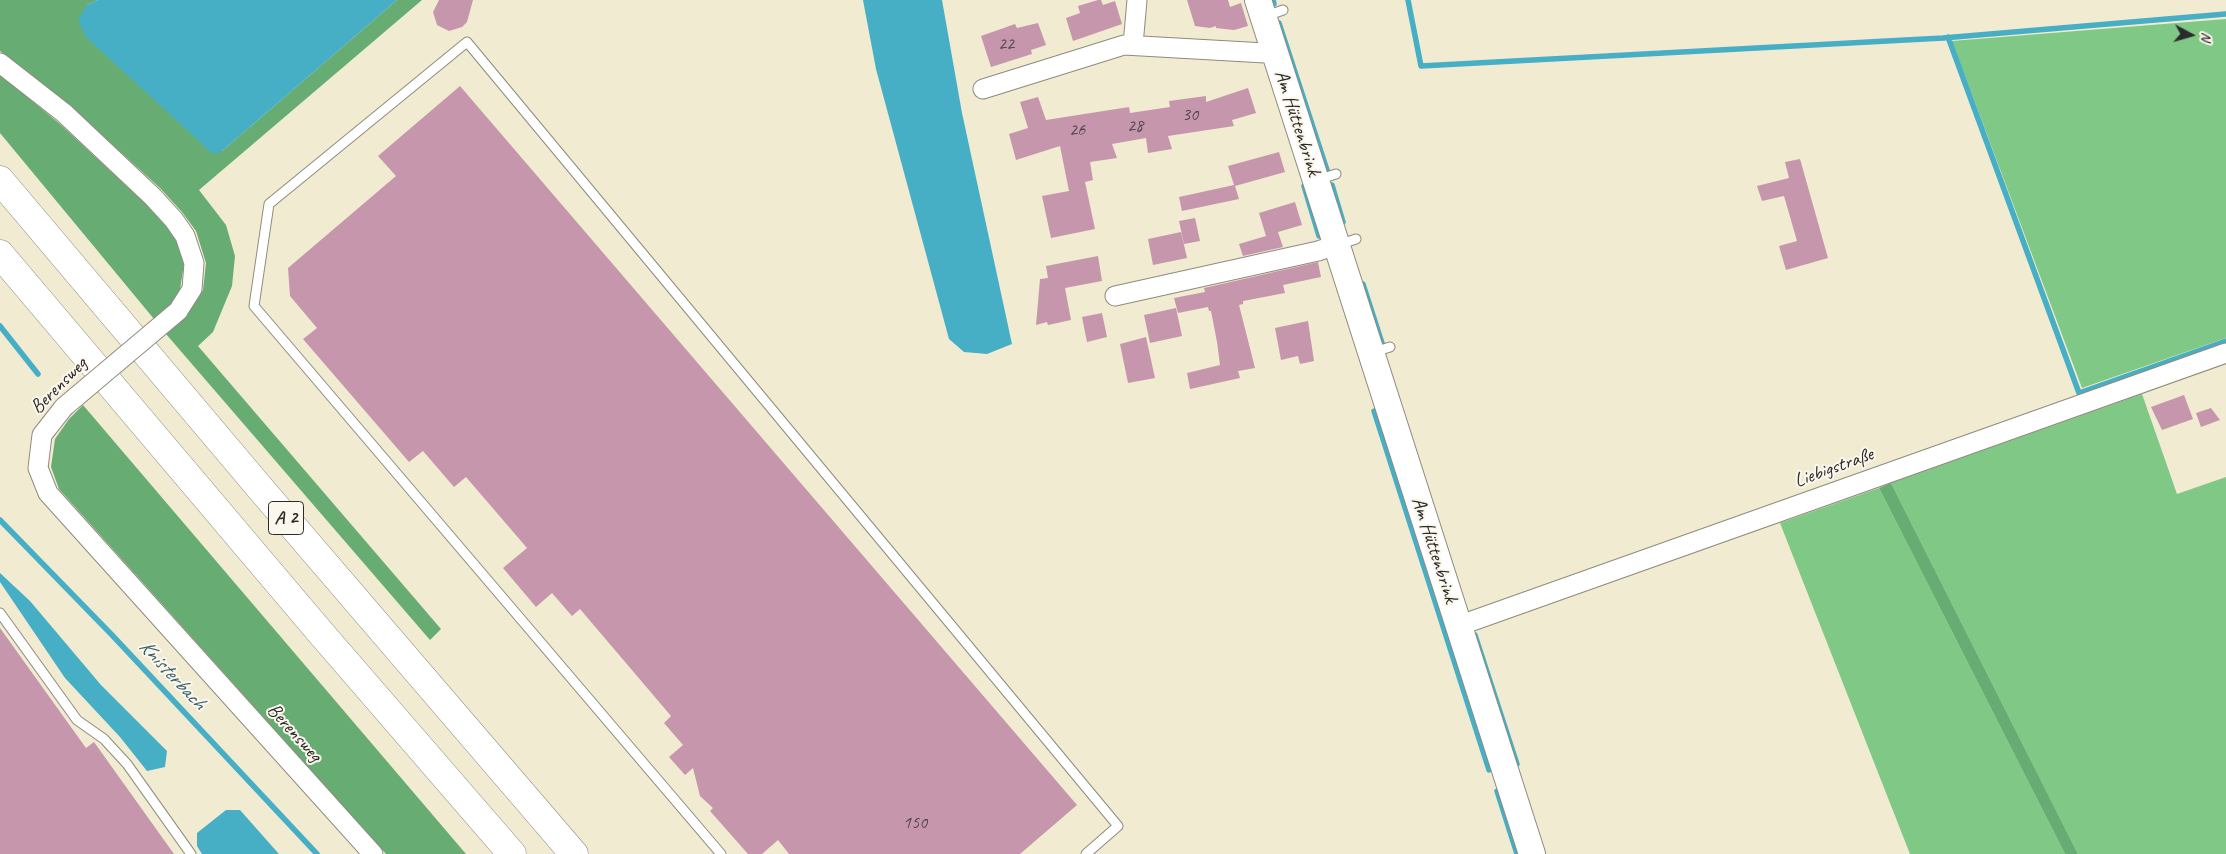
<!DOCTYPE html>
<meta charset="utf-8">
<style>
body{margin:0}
#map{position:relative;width:2226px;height:854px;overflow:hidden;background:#f1ebd2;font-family:Caveat,sans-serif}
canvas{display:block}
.north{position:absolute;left:2166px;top:10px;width:50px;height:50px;-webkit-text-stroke:4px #fbf7ec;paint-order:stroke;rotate:96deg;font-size:14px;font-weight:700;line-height:20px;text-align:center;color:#2b2b2b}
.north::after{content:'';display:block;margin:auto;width:18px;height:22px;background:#2b2b2b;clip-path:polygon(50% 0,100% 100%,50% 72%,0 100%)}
</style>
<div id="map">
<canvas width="2226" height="854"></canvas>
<div class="north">N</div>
</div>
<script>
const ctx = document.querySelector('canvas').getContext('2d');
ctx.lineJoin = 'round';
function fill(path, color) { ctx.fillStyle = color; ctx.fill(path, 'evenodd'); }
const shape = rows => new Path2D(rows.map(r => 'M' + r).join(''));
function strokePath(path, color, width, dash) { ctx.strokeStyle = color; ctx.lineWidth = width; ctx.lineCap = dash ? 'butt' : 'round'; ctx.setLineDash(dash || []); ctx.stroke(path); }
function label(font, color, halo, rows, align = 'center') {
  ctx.font = font + ' Caveat,sans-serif'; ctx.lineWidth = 4; ctx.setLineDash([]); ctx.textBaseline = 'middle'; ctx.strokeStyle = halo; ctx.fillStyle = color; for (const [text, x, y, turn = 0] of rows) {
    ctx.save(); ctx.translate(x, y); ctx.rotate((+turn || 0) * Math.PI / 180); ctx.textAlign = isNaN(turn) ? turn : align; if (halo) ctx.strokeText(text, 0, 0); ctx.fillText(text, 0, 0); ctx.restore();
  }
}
fill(shape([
 [2226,19,2226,338,2082,388,1952,41],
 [2142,394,2177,494,2226,477,2226,854,2078,854,1891,483],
 [1879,488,2065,854,1910,854,1780,523]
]), '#7fc885');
fill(shape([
 [0,0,98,0,87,5,222,151,397,0,422,0,199,190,226,225,235,256,232,286,213,332,198,346,441,629,430,640,166,334,187,315,203,290,206,263,196,231,182,212,160,188,71,107,0,51],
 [0,74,61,125,147,205,165,225,176,240,184,265,180,289,173,303,154,319,0,133],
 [83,405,466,854,386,854,59,489,51,467,55,439,69,419],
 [1891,483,2078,854,2065,854,1879,488]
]), '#67ac72');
fill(shape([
 [98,0,397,0,222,151,213,154,86,37,78,20,87,5],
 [863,0,942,0,962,113,1012,344,987,354,964,352,949,339,876,69],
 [0,573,30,601,101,685,167,751,165,767,147,771,120,737,65,678,0,582],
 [226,810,240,810,279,854,202,854,197,846,197,833]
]), '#46aec5');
strokePath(shape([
 [1273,0,1274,4],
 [1408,0,1421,66,1943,38,2226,14],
 [1279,23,1327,170],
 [1948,37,2079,393,2226,341],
 [1332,185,1343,222],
 [1304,186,1319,236],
 [1363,284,1382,343],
 [0,326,38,374],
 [1374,411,1489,770],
 [0,520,112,635,317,854],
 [1475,635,1517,764],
 [1497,791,1517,854]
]), '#46aec5', 5.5);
fill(shape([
 [439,0,473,0,467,22,462,27,449,31,437,25,433,12],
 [1098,0,1101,0,1103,5,1115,1,1122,24,1073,41,1066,18,1080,13,1078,6],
 [1187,0,1228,0,1230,7,1241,3,1248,26,1234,30,1216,28,1216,26,1210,28,1195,26],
 [1038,23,1046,45,1031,50,1032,54,991,67,981,36,1015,24,1017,28],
 [460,86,1077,805,1020,854,789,854,778,840,762,854,748,854,710,811,713,808,700,796,693,768,685,775,669,757,683,745,664,723,671,716,580,609,572,616,552,593,536,607,503,568,527,548,466,477,454,487,423,451,409,462,303,339,317,328,290,296,288,268,396,176,378,156],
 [1248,88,1256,113,1232,120,1234,126,1168,136,1172,149,1148,153,1146,138,1112,144,1117,158,1090,162,1093,180,1085,182,1095,229,1051,238,1042,196,1069,191,1060,146,1016,160,1009,134,1028,128,1020,102,1038,97,1046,120,1129,107,1130,113,1170,107,1169,101,1206,96,1206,102],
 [1279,152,1285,172,1235,186,1239,199,1182,211,1179,197,1234,185,1228,166],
 [1800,159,1828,258,1786,270,1779,246,1797,241,1784,196,1762,201,1757,186,1789,178,1785,162],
 [1295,202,1302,225,1278,232,1283,247,1243,256,1239,244,1266,236,1259,213],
 [1195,218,1200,241,1184,244,1179,221],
 [1181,232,1187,258,1153,265,1148,239],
 [1098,256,1102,281,1065,288,1071,320,1048,325,1047,322,1036,325,1040,279,1048,278,1046,266],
 [1318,262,1321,277,1283,285,1285,293,1243,301,1243,304,1239,305,1255,368,1238,371,1240,378,1190,389,1187,373,1220,365,1217,342,1211,311,1209,311,1208,307,1178,313,1174,298,1205,292,1204,288],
 [1176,308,1182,336,1150,343,1144,315],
 [1102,313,1107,337,1087,342,1082,317],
 [1308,321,1314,361,1300,364,1298,356,1281,360,1275,328],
 [1146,337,1155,378,1128,383,1120,344],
 [2184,395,2193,419,2162,430,2151,407],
 [2211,408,2220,420,2201,427,2196,413],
 [0,628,86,748,94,742,174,854,0,854]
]), '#c696ac');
const lane = shape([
 [1264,17,1283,10],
 [1317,180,1336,174],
 [1338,245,1356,239],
 [1374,352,1390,347],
 [0,613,77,720,104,739,127,764,191,854],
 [721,854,254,306,269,204,467,42,1118,826,1086,854]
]);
const street = shape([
 [1133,45,1137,0],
 [0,63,64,113,153,197,174,220,185,236,194,263,192,289,178,311],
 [983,89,1124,45,1265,53,1274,50],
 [1115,296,1318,251,1336,245],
 [64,407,42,435,38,468,48,493,373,854],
 [1458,626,2226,353]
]);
const secondary = shape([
 [1258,0,1532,854]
]);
const highway = shape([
 [0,180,260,488,574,854],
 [0,254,320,632,512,854]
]);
strokePath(lane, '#8e8b7e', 11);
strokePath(street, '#8e8b7e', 21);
strokePath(secondary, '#8e8b7e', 28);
strokePath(highway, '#8e8b7e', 29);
strokePath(lane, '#fff', 9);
strokePath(street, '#fff', 19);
strokePath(secondary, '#fff', 26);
strokePath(highway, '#fff', 28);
const streetBridge = shape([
 [64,407,178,311]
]);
strokePath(streetBridge, '#8e8b7e', 21, []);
strokePath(streetBridge, '#fff', 19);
label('18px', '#52464b', null, [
 ["22",1006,44],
 ["30",1190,115],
 ["28",1135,126],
 ["26",1077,130],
 ["150",915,823]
]);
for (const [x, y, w] of [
 [286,518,35]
]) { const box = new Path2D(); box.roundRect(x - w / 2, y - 16.5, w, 33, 4); ctx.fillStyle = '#fbf7ec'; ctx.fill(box); strokePath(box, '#2b2b2b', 1); }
label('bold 19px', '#2b2b2b', null, [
 ["A 2",286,518]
]);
label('20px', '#2b2b2b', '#fbf7ec', [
 ["Am Hüttenbrink",1297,123,72],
 ["Berensweg",59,386,-45],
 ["Liebigstraße",1834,468,-20],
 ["Am Hüttenbrink",1434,550,72],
 ["Berensweg",294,733,48]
]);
label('italic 21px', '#365f69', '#fbf7ec', [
 ["Knisterbach",172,675,47]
]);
</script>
